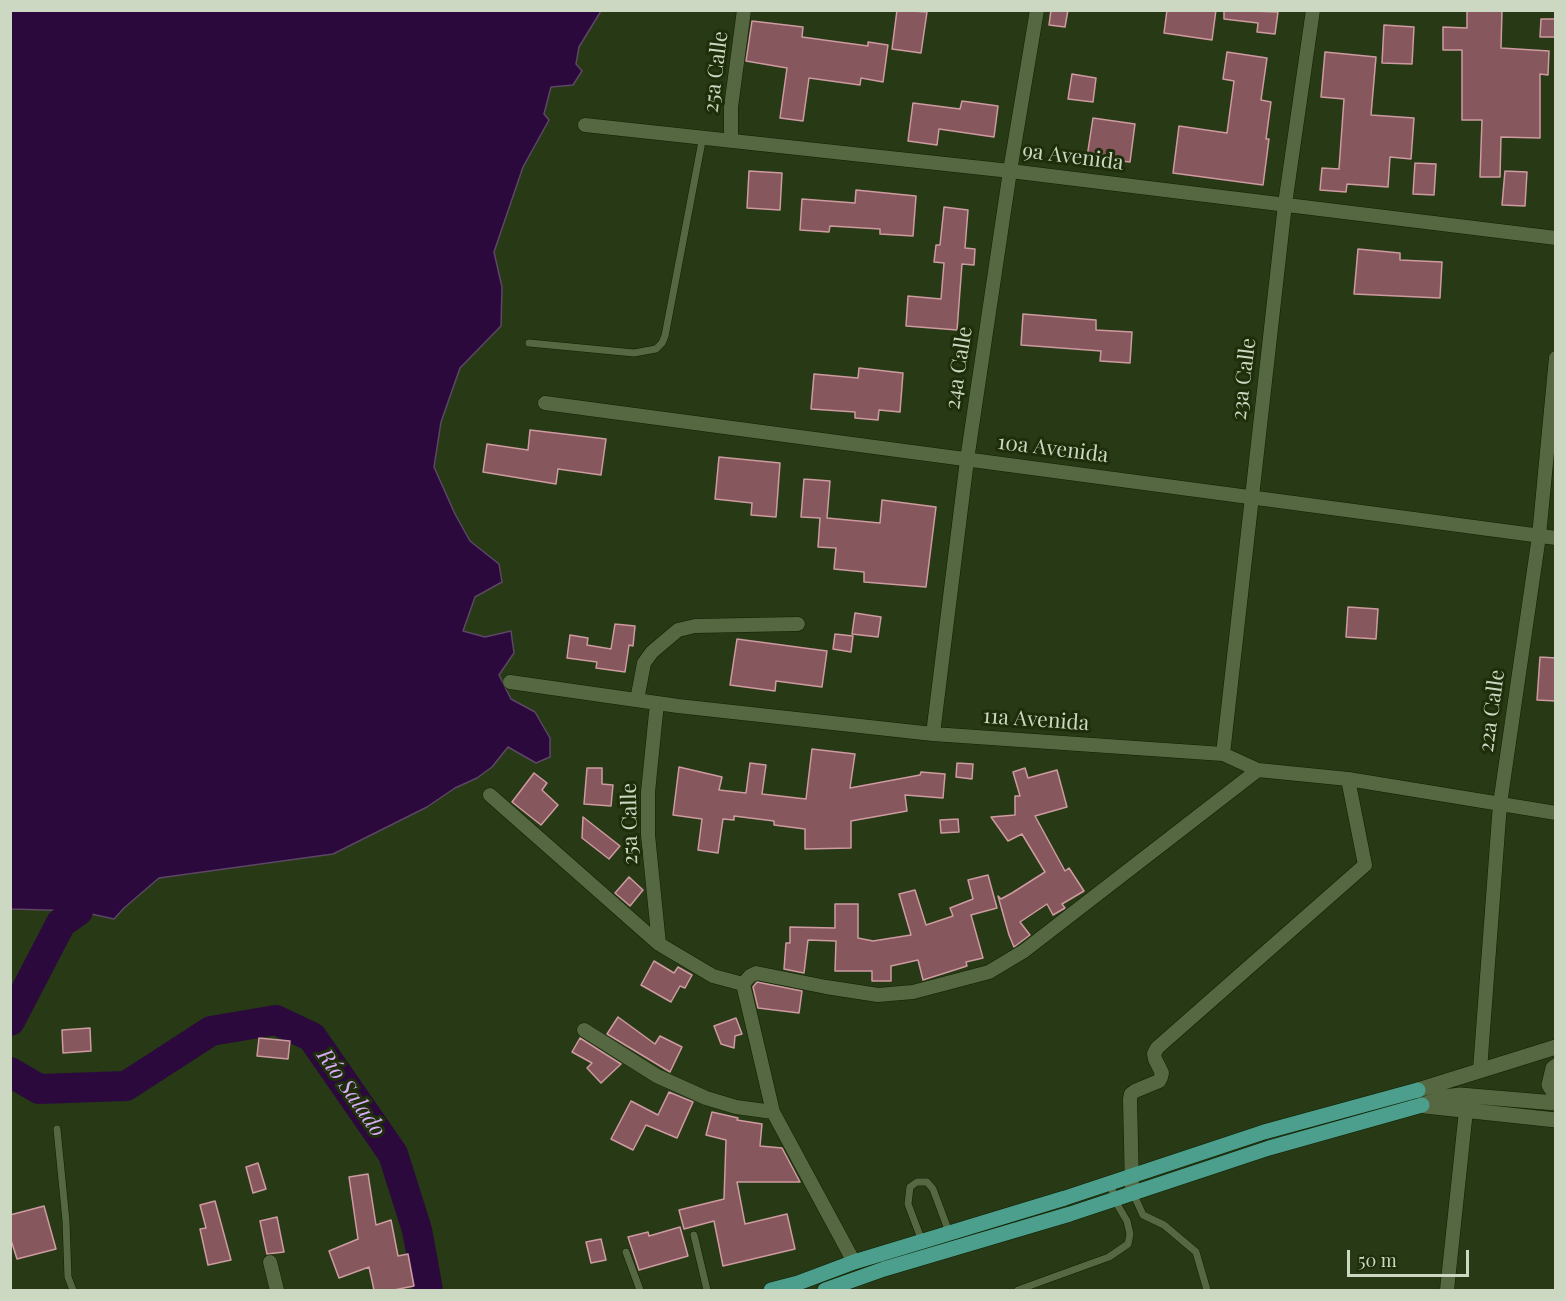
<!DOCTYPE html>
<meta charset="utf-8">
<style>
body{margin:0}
#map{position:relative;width:1566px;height:1301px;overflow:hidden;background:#273915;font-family:"Playfair Display",serif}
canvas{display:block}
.frame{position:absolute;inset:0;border:12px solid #cdd8c3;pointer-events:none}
.scale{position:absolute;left:1347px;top:1250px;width:122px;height:27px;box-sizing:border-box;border:3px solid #cdd8c3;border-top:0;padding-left:8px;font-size:18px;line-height:21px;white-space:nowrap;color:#cdd8c3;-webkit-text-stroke:4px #1e2e0a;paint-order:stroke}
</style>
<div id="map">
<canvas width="1566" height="1301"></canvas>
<div class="frame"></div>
<div class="scale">50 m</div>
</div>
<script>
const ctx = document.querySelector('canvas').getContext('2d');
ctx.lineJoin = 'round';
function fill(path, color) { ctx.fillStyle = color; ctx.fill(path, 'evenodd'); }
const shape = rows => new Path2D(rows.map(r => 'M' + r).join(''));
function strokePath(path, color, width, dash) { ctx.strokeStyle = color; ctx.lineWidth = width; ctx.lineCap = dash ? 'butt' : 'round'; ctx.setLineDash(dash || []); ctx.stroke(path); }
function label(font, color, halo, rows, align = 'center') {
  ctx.font = font + ' "Playfair Display",serif'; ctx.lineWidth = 6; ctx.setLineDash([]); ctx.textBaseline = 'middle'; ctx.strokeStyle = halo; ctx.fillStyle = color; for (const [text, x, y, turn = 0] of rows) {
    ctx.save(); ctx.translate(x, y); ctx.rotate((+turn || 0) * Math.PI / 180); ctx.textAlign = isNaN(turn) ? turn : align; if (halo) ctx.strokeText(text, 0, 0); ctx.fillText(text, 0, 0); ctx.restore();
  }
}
const water = shape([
 [10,11,601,11,579,47,576,64,582,71,573,85,551,87,544,114,549,120,523,167,494,252,502,287,501,326,460,368,441,422,434,467,455,514,470,541,499,564,502,582,475,597,463,631,485,637,511,631,514,653,499,675,511,699,535,712,550,738,550,757,536,763,508,747,492,767,477,778,455,788,427,807,333,854,159,878,124,908,114,919,78,911,11,909,10,11]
]);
fill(water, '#2b093d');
strokePath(water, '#5c4765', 1.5);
strokePath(shape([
 [10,1021,61,923,78,911],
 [10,1072,39,1089,126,1086,211,1031,276,1020,312,1037,393,1154,417,1230,428,1290]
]), '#2b093d', 30);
const building = shape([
 [897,10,927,12,921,53,892,49,897,10],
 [1051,10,1068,10,1065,27,1049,25,1051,10],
 [1167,10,1216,10,1212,40,1164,33,1167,10],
 [1224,10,1278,12,1275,34,1257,32,1258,23,1224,19,1224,10],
 [1467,10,1502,10,1501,48,1549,51,1548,75,1540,74,1540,138,1501,137,1500,177,1480,177,1482,120,1462,120,1462,50,1443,50,1443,27,1467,28,1467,10],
 [1541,19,1556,19,1556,37,1540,37,1541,19],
 [752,21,803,27,802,37,868,46,868,42,888,45,883,82,861,78,860,85,809,78,803,121,780,118,787,68,746,61,752,21],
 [1384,25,1414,27,1412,64,1382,63,1384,25],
 [1227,52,1267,58,1261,100,1271,102,1266,139,1269,139,1263,185,1173,173,1179,126,1227,133,1234,81,1223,79,1227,52],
 [1325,52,1376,57,1371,115,1414,118,1411,159,1390,157,1388,187,1347,184,1346,192,1320,190,1322,168,1339,169,1344,99,1321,97,1325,52],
 [1072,74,1096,78,1093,102,1068,99,1072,74],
 [962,101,998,106,994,137,939,129,937,145,908,141,913,103,960,109,962,101],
 [1093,118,1135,124,1130,162,1087,157,1093,118],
 [1415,163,1436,164,1434,195,1413,194,1415,163],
 [749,171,782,173,780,210,747,208,749,171],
 [1505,171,1527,172,1525,206,1502,205,1505,171],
 [856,190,916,196,913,236,880,234,880,229,830,226,829,232,800,230,802,199,855,203,856,190],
 [944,207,968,210,965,248,975,249,974,265,962,264,957,330,906,326,908,296,941,299,944,263,934,262,936,245,940,245,944,207],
 [1358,249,1400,253,1400,260,1442,262,1440,298,1354,294,1358,249],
 [1023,314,1096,320,1096,330,1132,332,1130,363,1100,361,1101,351,1021,345,1023,314],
 [859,368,903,373,900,412,879,410,878,420,855,418,855,412,811,409,814,374,858,378,859,368],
 [530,430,606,439,601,475,558,469,556,484,483,472,487,444,528,450,530,430],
 [719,457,780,463,776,517,751,515,752,503,715,499,719,457],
 [804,479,830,481,827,518,880,523,882,500,936,507,926,587,864,582,864,572,834,569,836,548,818,547,820,518,801,517,804,479],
 [1348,607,1378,609,1376,639,1346,637,1348,607],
 [855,613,881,617,878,637,852,634,855,613],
 [615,624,635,626,633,646,629,645,625,672,596,668,597,662,567,658,570,635,588,638,587,645,611,649,615,624],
 [835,634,853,636,851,652,833,649,835,634],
 [737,639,827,651,822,687,776,681,775,691,730,685,737,639],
 [1540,657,1556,658,1556,701,1537,700,1540,657],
 [812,749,855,754,850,788,920,775,921,772,945,774,943,798,905,795,907,811,851,821,851,848,805,849,805,829,774,825,774,821,734,816,734,820,723,819,718,853,698,850,702,819,673,815,679,767,722,777,719,790,746,793,750,763,766,765,762,794,806,799,812,749],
 [957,763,973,764,972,779,956,777,957,763],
 [587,768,602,768,602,784,613,785,611,806,584,804,587,768],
 [1025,768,1028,778,1057,770,1067,807,1035,816,1065,871,1069,868,1084,891,1062,904,1065,908,1053,915,1047,904,1020,922,1030,935,1014,947,1009,935,998,896,1001,899,1012,893,1045,872,1022,834,1008,841,991,817,1015,815,1015,796,1020,796,1013,772,1025,768],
 [534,773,547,783,542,790,558,805,541,825,512,802,534,773],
 [583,817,620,846,609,859,582,838,583,817],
 [958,819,959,832,941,833,940,820,958,819],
 [988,875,997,908,971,915,983,958,966,962,967,966,923,980,918,960,891,966,891,981,872,981,872,971,835,971,836,941,808,940,804,973,784,969,786,943,790,943,790,927,835,928,835,904,858,904,858,938,873,941,911,935,899,894,915,890,926,925,953,916,950,908,973,899,968,880,988,875],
 [629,877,643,890,630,906,615,893,629,877],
 [654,961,674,973,678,967,692,975,685,988,680,986,671,1002,641,985,654,961],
 [757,982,802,991,799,1013,758,1008,753,987,757,982],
 [618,1017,655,1044,660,1036,682,1047,670,1072,607,1034,618,1017],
 [736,1018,742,1034,735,1036,734,1048,721,1044,714,1026,736,1018],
 [90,1028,91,1051,63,1053,62,1030,90,1028],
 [259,1038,290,1041,288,1059,257,1056,259,1038],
 [580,1038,621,1064,601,1083,587,1068,592,1063,572,1052,580,1038],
 [669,1092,693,1102,677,1138,646,1125,633,1150,611,1139,631,1101,658,1115,669,1092],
 [712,1112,738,1118,737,1120,762,1124,760,1146,782,1148,800,1182,737,1182,745,1224,787,1214,795,1249,723,1266,714,1221,684,1229,679,1210,724,1199,726,1140,706,1135,712,1112],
 [258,1163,266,1189,253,1193,246,1167,258,1163],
 [368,1174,376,1225,391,1220,398,1256,408,1254,414,1286,394,1290,374,1290,369,1267,339,1278,329,1251,358,1239,349,1177,368,1174],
 [215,1201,231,1260,208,1265,200,1229,206,1228,200,1205,215,1201],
 [44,1206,56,1249,17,1259,10,1237,10,1215,44,1206],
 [277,1217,284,1252,267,1254,260,1221,277,1217],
 [680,1227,688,1256,639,1270,628,1237,648,1232,649,1236,680,1227],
 [601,1239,606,1260,591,1263,586,1242,601,1239]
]);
fill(building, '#86575d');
strokePath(building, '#ce9ba1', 1.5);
const service = shape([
 [529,343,634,353,656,349,662,343,665,336,703,136],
 [57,1129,66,1221,68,1277,73,1290],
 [1133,1193,1143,1215,1164,1225,1196,1252,1207,1290],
 [694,1235,707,1290],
 [922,1241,908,1204,910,1187,917,1182,927,1182,933,1189,949,1232],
 [626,1252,640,1290],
 [1018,1290,1109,1257,1128,1244,1130,1234,1127,1221,1114,1199,1111,1183]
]);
const minor = shape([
 [585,125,1010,171,1556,238],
 [731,139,731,107,744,10],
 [545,403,1556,538],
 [510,682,678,706,933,734,1223,754,1258,770,1348,779,1556,813],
 [637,700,644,663,652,652,678,630,695,626,798,624],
 [657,703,648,792,648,835,659,944],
 [933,734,967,460,1010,171,1037,10],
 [1223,754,1285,204,1313,10],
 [490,795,659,944,713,976,743,984,750,976,756,973,826,987,878,995,913,992,989,972,1024,951,1258,770],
 [743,984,773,1112,854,1262],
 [584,1030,657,1076,706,1098,736,1107,773,1112],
 [1480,1070,1500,804,1539,536,1556,358],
 [1132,1187,1130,1099,1131,1094,1135,1091,1159,1081,1161,1077,1162,1073,1155,1059,1154,1054,1157,1048,1365,865,1348,779],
 [270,1262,277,1290],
 [1447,1290,1467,1101]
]);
const secondary = shape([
 [1556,1066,1553,1068,1549,1085,1556,1096],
 [1418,1090,1556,1047],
 [1422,1105,1445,1097,1460,1095,1556,1103],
 [1425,1106,1556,1120]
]);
const primary = shape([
 [771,1290,798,1283,854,1262,1065,1198,1264,1132,1418,1090],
 [825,1290,884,1269,1070,1214,1269,1148,1422,1105]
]);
strokePath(service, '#102000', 8);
strokePath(minor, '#102000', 15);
strokePath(secondary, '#102000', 16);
strokePath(primary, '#102000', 16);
strokePath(service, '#556842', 7);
strokePath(minor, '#556842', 14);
strokePath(secondary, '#556842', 15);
strokePath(primary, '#4b9f8c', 15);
label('21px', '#cdd8c3', '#1e2e0a', [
 ["25a Calle",716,72,-83],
 ["9a Avenida",1073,157,7],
 ["24a Calle",959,368,-81],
 ["23a Calle",1244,379,-83],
 ["10a Avenida",1053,449,7],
 ["22a Calle",1492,711,-82],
 ["11a Avenida",1036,720,4],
 ["25a Calle",630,824,-91]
]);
label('italic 22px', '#d8acf8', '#1e2e0a', [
 ["Río Salado",351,1093,55]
]);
</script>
